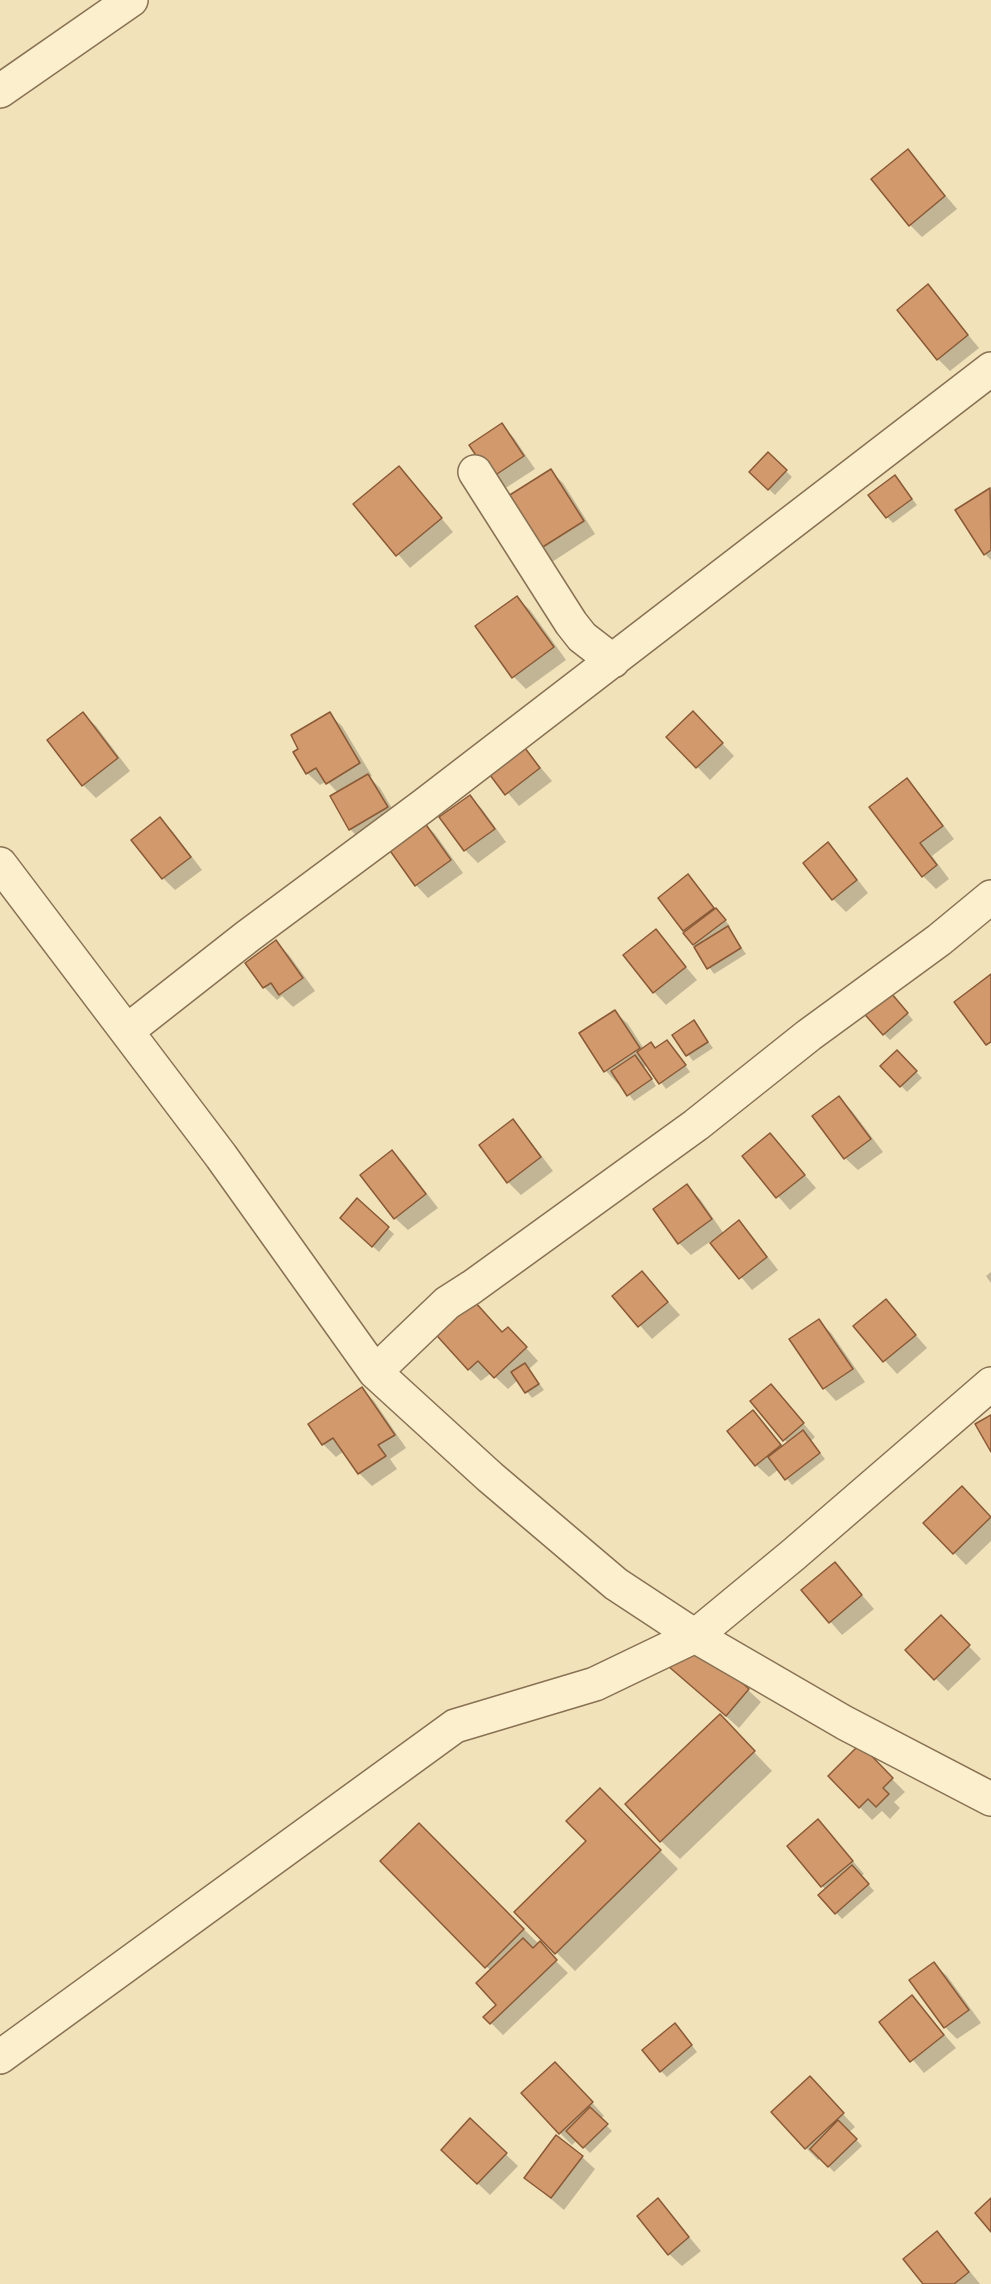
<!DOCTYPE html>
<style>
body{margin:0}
canvas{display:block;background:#f1e2ba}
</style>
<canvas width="991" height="2284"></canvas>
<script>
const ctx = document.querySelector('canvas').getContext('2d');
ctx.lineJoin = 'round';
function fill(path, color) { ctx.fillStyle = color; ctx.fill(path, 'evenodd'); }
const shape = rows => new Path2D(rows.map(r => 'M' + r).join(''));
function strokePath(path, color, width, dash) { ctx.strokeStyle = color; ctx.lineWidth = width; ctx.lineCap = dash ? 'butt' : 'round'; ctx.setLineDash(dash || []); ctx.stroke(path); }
fill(shape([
 [908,151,957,209,922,237,910,225],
 [928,286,979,348,950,371,938,359],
 [502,425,514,438,535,469,504,489,471,445],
 [768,454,792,477,775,495,751,472],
 [399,468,453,532,410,568,355,504],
 [550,471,563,483,595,534,552,562,539,549],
 [900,483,917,505,893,523,887,517],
 [989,490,991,491,991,560,985,554],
 [517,598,530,610,566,660,526,689,514,677],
 [83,714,96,726,130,771,96,798,83,785,49,740],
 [329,714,342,726,372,776,369,777,380,788,399,820,363,842,350,829,338,793,327,781,320,785,307,773,300,749],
 [706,726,734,756,710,780,668,737],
 [519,742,552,781,519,806,486,767],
 [906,780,919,793,954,839,932,856,949,879,936,889,923,876,871,807],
 [470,797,482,809,506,842,478,863,465,850,441,818],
 [160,819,173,832,202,870,175,890,163,878],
 [422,821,435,834,463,873,428,898,416,885],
 [828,844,840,857,868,893,846,912,833,899],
 [688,876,730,926,728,928,746,954,714,974,660,898],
 [655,931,697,980,666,1005,654,992],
 [276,942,289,955,315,991,293,1007,282,996,277,1000,264,987],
 [892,995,913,1020,890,1040,884,1034],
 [615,1012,628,1024,644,1049,673,1048,690,1072,666,1089,647,1064,644,1067,656,1086,634,1101,620,1083,618,1084,606,1071,581,1034],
 [694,1022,713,1048,693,1061,674,1035],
 [897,1052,922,1078,907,1092,882,1066],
 [839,1098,852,1111,883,1152,858,1170,845,1158],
 [513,1121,525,1134,553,1171,521,1195,508,1182,481,1146],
 [770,1135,816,1188,790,1210,744,1157],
 [392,1152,405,1165,438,1208,408,1230,395,1218],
 [687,1186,700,1199,724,1234,739,1222,751,1235,778,1270,752,1290,711,1241,691,1255,679,1243],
 [357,1201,394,1234,379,1252,348,1224],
 [991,1272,991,1283,986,1276],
 [642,1273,680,1315,652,1339,614,1296],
 [886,1301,927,1348,897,1374,855,1327],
 [819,1321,831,1333,865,1382,836,1401,824,1388,791,1340],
 [503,1334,520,1341,538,1361,529,1369,544,1390,532,1398,518,1380,508,1389,491,1373,481,1381,469,1369],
 [771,1386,815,1437,811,1441,825,1459,792,1485,779,1469,769,1477,756,1465,753,1412,784,1447,788,1443,785,1440],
 [362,1389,374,1401,406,1448,390,1459,397,1469,372,1486,359,1473,344,1451,336,1457,323,1444,310,1425],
 [962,1488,991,1517,991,1541,966,1565,925,1523],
 [835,1564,874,1609,842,1635,803,1590],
 [941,1617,981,1659,948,1691,907,1650],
 [683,1678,748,1690,761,1702,739,1728],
 [738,1735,772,1771,680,1859,661,1841],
 [860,1747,905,1792,894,1802,900,1808,890,1819,882,1811,872,1820,830,1776],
 [600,1790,678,1869,575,1971,516,1912,588,1841],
 [419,1825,568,1973,503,2035,485,2017,498,2005,491,1971,383,1861],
 [830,1834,864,1874,861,1876,874,1891,842,1919,820,1895,826,1890,822,1886],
 [934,1964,947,1976,981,2023,957,2039,945,2027],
 [912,1997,956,2048,924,2073,881,2022],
 [681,2031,697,2052,667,2077,661,2071],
 [568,2076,604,2116,600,2119,612,2131,590,2153,577,2140,572,2145,560,2133],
 [822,2091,855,2127,849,2132,862,2146,834,2172,821,2158,818,2160,806,2148],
 [470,2120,518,2166,490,2195,455,2162],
 [582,2157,595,2169,564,2210,526,2178],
 [658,2200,701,2251,682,2266,669,2254],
 [937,2234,949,2246,980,2284,925,2284]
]), '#0003');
const building = shape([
 [908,149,945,196,909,226,871,179,908,149],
 [928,284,968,335,937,360,897,310,928,284],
 [502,423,524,456,491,478,469,445,502,423],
 [768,452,787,470,768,490,749,472,768,452],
 [399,466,442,518,396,556,353,504,399,466],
 [551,469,584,521,538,550,505,498,551,469],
 [895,475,912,499,886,518,868,495,895,475],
 [990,488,991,550,984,555,955,510,990,488],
 [517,596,554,647,512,678,475,626,517,596],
 [693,711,723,743,696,768,666,737,693,711],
 [83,712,118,758,82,786,47,740,83,712],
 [330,712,360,763,326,784,316,768,306,774,293,752,298,749,291,735,330,712],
 [519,740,540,768,505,795,484,767,519,740],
 [368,774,388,807,349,830,330,796,368,774],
 [907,778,943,826,920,843,937,865,922,877,869,807,907,778],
 [470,795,495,829,464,851,439,817,470,795],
 [160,817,191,857,162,879,131,840,160,817],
 [422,819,451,860,415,886,386,845,422,819],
 [828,842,857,880,832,900,803,863,828,842],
 [688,874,714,908,683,931,658,898,688,874],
 [716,908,726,920,693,945,683,933,716,908],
 [728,926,741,948,707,969,694,947,728,926],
 [656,929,686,967,653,993,623,955,656,929],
 [276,940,303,978,279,995,271,983,263,988,245,963,276,940],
 [991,974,991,1042,986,1045,954,1002,991,974],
 [886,987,908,1013,883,1035,860,1009,886,987],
 [615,1010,640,1048,604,1072,579,1033,615,1010],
 [694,1020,708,1042,686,1056,672,1035,694,1020],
 [667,1040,686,1065,659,1084,637,1052,651,1042,655,1048,667,1040],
 [897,1050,917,1071,900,1087,880,1066,897,1050],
 [635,1055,652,1079,627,1096,611,1071,635,1055],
 [839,1096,871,1139,844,1159,812,1116,839,1096],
 [513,1119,541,1157,507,1183,479,1145,513,1119],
 [770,1133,805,1175,776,1198,742,1156,770,1133],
 [392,1150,426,1194,394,1219,360,1175,392,1150],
 [687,1184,712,1219,678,1244,653,1209,687,1184],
 [357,1198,389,1227,372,1247,340,1218,357,1198],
 [739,1220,767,1257,739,1279,710,1243,739,1220],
 [642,1271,668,1302,638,1327,612,1296,642,1271],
 [466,1292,502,1332,508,1327,527,1347,494,1378,478,1361,468,1370,429,1327,466,1292],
 [886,1299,916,1335,883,1362,853,1326,886,1299],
 [819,1319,853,1369,823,1389,789,1339,819,1319],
 [525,1363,539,1384,525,1393,511,1372,525,1363],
 [771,1384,804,1423,783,1441,750,1401,771,1384],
 [362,1387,395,1435,378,1445,386,1456,358,1474,333,1438,322,1445,308,1424,362,1387],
 [753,1410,781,1445,755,1466,727,1431,753,1410],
 [991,1415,991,1452,975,1424,991,1415],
 [803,1430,820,1453,785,1480,768,1457,803,1430],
 [962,1486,991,1517,953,1554,923,1523,962,1486],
 [835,1562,862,1595,829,1623,801,1590,835,1562],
 [941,1615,970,1645,934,1680,905,1650,941,1615],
 [692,1638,749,1689,726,1716,668,1666,692,1638],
 [720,1714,755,1751,660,1842,625,1804,720,1714],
 [860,1744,893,1778,883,1788,889,1794,876,1807,868,1799,859,1808,828,1776,860,1744],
 [600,1788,661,1850,555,1954,514,1912,586,1841,566,1821,600,1788],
 [818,1819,853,1861,821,1887,787,1846,818,1819],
 [419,1823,524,1929,485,1968,380,1861,419,1823],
 [852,1865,869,1884,835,1914,818,1895,852,1865],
 [523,1938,533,1948,540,1941,557,1960,490,2024,483,2017,496,2005,476,1983,523,1938],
 [934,1962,969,2010,944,2028,909,1980,934,1962],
 [912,1995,944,2035,910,2062,879,2022,912,1995],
 [675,2023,692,2045,660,2072,642,2050,675,2023],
 [555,2062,593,2102,559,2134,521,2093,555,2062],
 [810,2076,844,2113,805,2149,771,2112,810,2076],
 [590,2107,608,2124,583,2148,566,2131,590,2107],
 [470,2118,507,2153,477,2184,441,2150,470,2118],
 [838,2120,857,2139,828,2167,810,2149,838,2120],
 [556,2135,583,2156,551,2198,524,2178,556,2135],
 [658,2198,689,2237,668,2255,637,2216,658,2198],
 [991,2198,991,2232,975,2213,991,2198],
 [937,2231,969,2272,954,2284,923,2284,903,2259,937,2231]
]);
fill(building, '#d2996d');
strokePath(building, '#8a5a37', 1.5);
const street = shape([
 [0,91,131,0],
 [475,472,571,623,582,637,613,661],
 [0,864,221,1156,375,1372,490,1477,616,1584,695,1636,845,1723,991,1799],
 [127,1031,248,936,423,806,991,369],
 [375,1372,447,1303,472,1287,696,1125,809,1035,939,940,991,897],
 [0,2057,455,1726,595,1684,695,1636,793,1555,991,1384]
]);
strokePath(street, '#897153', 36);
strokePath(street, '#fbefce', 33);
</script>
